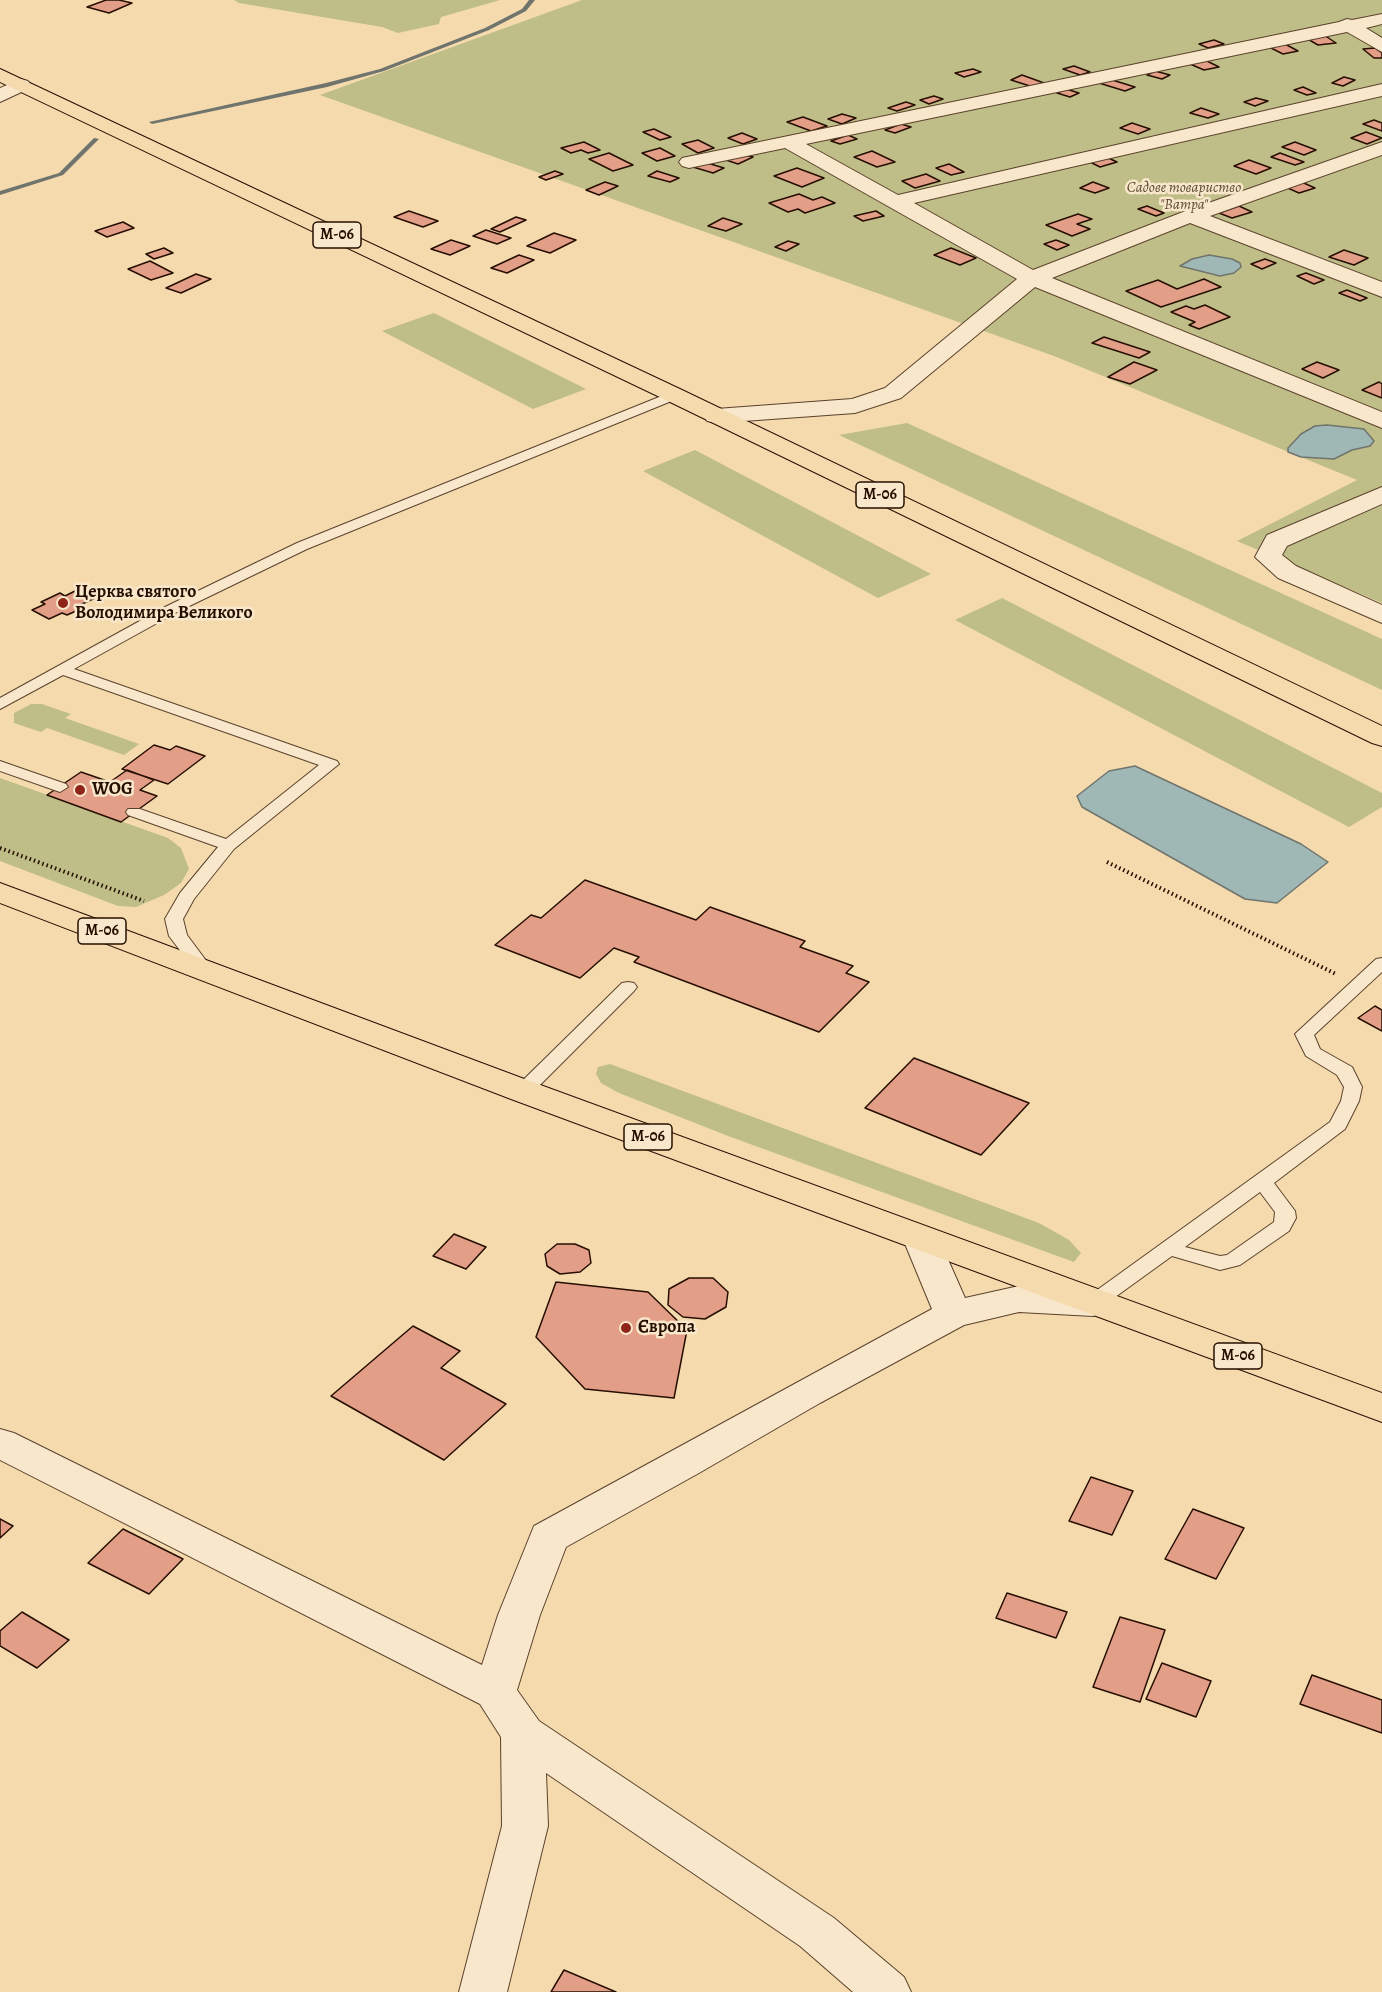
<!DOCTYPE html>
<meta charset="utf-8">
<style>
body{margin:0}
canvas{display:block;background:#f5daae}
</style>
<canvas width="1382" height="1992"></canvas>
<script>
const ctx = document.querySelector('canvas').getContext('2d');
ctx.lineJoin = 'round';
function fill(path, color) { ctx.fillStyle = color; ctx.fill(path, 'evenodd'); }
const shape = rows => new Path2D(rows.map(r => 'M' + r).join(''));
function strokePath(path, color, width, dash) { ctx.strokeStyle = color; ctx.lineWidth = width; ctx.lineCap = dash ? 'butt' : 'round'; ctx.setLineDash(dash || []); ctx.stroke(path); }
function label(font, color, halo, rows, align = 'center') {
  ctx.font = font + ' Alegreya,serif'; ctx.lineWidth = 5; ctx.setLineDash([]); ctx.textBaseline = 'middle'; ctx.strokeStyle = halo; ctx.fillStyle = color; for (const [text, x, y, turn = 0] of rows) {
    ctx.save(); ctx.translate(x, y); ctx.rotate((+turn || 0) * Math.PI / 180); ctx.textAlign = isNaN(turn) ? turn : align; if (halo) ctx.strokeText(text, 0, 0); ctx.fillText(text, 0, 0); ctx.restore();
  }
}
fill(shape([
 [234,0,500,0,441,17,439,24,398,33,382,27,239,3],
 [582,0,1382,0,1382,603,1237,541,1357,480,1054,356,320,95],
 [434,313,586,389,533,409,382,331],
 [907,423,1382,639,1382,690,839,435],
 [695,450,931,574,878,598,643,471],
 [1002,598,1382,793,1382,807,1349,827,955,620],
 [31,704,42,704,71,714,65,718,139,744,124,755,47,728,41,732,14,723,14,713],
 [0,778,168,838,181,848,189,869,181,883,164,895,136,907,118,906,0,861],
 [610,1064,1039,1223,1069,1240,1081,1253,1074,1262,728,1136,619,1093,601,1083,596,1074,598,1067]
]), '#bfbe88');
const water = shape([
 [1209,255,1232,259,1240,263,1241,267,1234,273,1220,276,1180,266,1192,259,1209,255],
 [1327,425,1364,429,1374,441,1370,446,1352,450,1334,459,1301,457,1288,452,1288,448,1301,434,1315,426,1327,425],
 [1135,766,1301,844,1328,862,1277,903,1245,899,1082,807,1077,796,1109,771,1135,766]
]);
fill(water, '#a0b8b5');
strokePath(water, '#6f746d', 1.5);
fill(shape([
 [529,0,535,0,526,11,489,30,384,71,327,87,152,124,149,122,326,83,380,69,485,28,522,9,529,0],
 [94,138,99,139,63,175,0,195,0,191,59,173,94,138]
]), '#6f746d');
const building = shape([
 [106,0,119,0,132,3,109,13,87,7,106,0],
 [1324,35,1336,43,1318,45,1306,38,1324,35],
 [1214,40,1224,44,1208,48,1199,44,1214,40],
 [1285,44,1298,51,1283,54,1269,47,1285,44],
 [1375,48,1382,53,1382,58,1374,58,1363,49,1375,48],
 [1205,60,1219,67,1204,70,1190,64,1205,60],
 [1074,66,1090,72,1080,75,1063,69,1074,66],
 [973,69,981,72,964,77,955,73,973,69],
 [1155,71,1170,75,1162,79,1147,75,1155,71],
 [1022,75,1044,83,1033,87,1011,80,1022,75],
 [1344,77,1355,80,1343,86,1332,83,1344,77],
 [1109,79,1135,87,1125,91,1099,83,1109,79],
 [1303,87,1316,93,1307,95,1294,90,1303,87],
 [1066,89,1079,93,1070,97,1057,93,1066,89],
 [934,96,943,99,929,104,920,100,934,96],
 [1256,98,1268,101,1255,106,1244,102,1256,98],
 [906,102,915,105,897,111,888,108,906,102],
 [1201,108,1219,114,1208,118,1190,113,1201,108],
 [842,114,856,118,842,124,828,119,842,114],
 [803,117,827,126,811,131,787,122,803,117],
 [1374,120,1382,123,1382,131,1363,124,1374,120],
 [1132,123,1150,129,1138,134,1120,128,1132,123],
 [901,124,911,127,895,133,885,130,901,124],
 [654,129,671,137,660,140,643,132,654,129],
 [1366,132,1382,138,1367,144,1351,138,1366,132],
 [742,133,757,139,743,144,728,138,742,133],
 [848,135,857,139,840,144,831,141,848,135],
 [698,140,714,148,698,153,682,144,698,140],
 [584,142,600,150,588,153,581,150,571,153,561,148,584,142],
 [1295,142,1316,150,1304,155,1282,147,1295,142],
 [660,148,675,156,657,161,642,153,660,148],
 [872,151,895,162,877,167,854,157,872,151],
 [609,153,633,165,613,171,589,159,609,153],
 [1280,153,1304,162,1295,165,1271,157,1280,153],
 [742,154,753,157,738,164,726,160,742,154],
 [1104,156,1117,162,1100,167,1088,161,1104,156],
 [1249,160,1271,168,1256,174,1234,166,1249,160],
 [704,162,724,168,713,173,693,167,704,162],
 [949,164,964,172,951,175,936,168,949,164],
 [797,168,824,178,802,187,774,176,797,168],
 [555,171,563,174,546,180,539,177,555,171],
 [657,171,679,178,670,182,648,176,657,171],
 [926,174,940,181,915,188,902,181,926,174],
 [1297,180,1315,188,1299,193,1281,185,1297,180],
 [605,182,618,186,599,195,586,190,605,182],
 [1093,182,1109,188,1095,193,1080,188,1093,182],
 [799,194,813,200,822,197,835,203,805,213,798,209,788,212,769,203,799,194],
 [1147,206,1164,213,1156,216,1138,209,1147,206],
 [1239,206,1252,212,1232,218,1219,213,1239,206],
 [409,211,438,221,423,227,394,217,409,211],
 [876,211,884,216,863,221,854,216,876,211],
 [1078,214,1092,219,1077,224,1090,229,1072,236,1046,225,1078,214],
 [516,217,526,220,500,232,491,229,516,217],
 [723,218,742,224,726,231,708,226,723,218],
 [123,222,134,228,107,237,95,231,123,222],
 [486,230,511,238,497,244,473,236,486,230],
 [554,233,576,240,550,253,527,246,554,233],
 [451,240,470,246,450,255,431,249,451,240],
 [1056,240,1069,245,1057,250,1044,244,1056,240],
 [788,241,799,244,786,251,775,247,788,241],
 [164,248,173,253,154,259,146,254,164,248],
 [951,248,976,258,960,265,934,255,951,248],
 [1344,250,1368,258,1354,265,1329,257,1344,250],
 [519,255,534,260,507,273,491,268,519,255],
 [1265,259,1276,263,1262,269,1251,264,1265,259],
 [150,261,173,273,151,280,128,269,150,261],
 [1306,273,1324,280,1314,284,1297,276,1306,273],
 [196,274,211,279,181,293,166,288,196,274],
 [1204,279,1221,287,1161,307,1126,291,1158,280,1177,289,1204,279],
 [1347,290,1367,298,1360,301,1339,293,1347,290],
 [1205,305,1230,317,1199,329,1189,325,1195,322,1171,312,1186,306,1194,309,1205,305],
 [1104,337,1150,352,1139,358,1092,343,1104,337],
 [1134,362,1157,370,1130,384,1108,377,1134,362],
 [1317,362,1339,370,1323,378,1302,369,1317,362],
 [1379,382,1382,384,1382,398,1362,390,1379,382],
 [79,589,95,598,80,605,85,607,67,615,62,613,49,619,32,610,45,604,41,602,60,593,65,596,79,589],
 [154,745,170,750,176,746,205,756,168,784,122,769,154,745],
 [127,770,154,780,140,790,157,796,121,822,47,795,81,772,110,782,127,770],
 [585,880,696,920,710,907,805,941,800,947,853,966,846,973,869,982,819,1032,634,962,639,957,614,948,580,978,495,945,531,915,541,918,585,880],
 [1375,1006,1382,1010,1382,1031,1358,1018,1375,1006],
 [914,1058,1029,1103,981,1155,865,1108,914,1058],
 [454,1234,486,1247,466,1269,433,1256,454,1234],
 [557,1244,575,1244,589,1250,591,1263,580,1272,560,1274,547,1266,545,1254,557,1244],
 [689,1278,713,1278,728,1292,726,1307,705,1319,683,1317,668,1305,669,1289,689,1278],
 [556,1282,648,1292,687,1330,674,1398,585,1389,536,1337,556,1282],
 [413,1326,460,1351,441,1368,506,1404,444,1460,331,1396,413,1326],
 [1091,1477,1133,1491,1112,1535,1069,1521,1091,1477],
 [1193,1509,1244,1528,1216,1579,1165,1559,1193,1509],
 [0,1519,13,1526,0,1538,0,1519],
 [123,1529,183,1559,149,1594,88,1563,123,1529],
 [1007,1593,1067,1612,1056,1638,996,1618,1007,1593],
 [22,1612,69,1640,37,1668,0,1646,0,1631,22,1612],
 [1120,1617,1165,1630,1140,1702,1093,1687,1120,1617],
 [1162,1663,1211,1681,1196,1717,1146,1699,1162,1663],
 [1312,1675,1382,1700,1382,1733,1300,1704,1312,1675],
 [564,1970,616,1992,551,1992,564,1970]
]);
fill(building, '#e39e88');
strokePath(building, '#260f01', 1.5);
const lane = shape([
 [674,391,681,395,679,398,307,549,177,612,74,669,337,761,339,764,234,849,194,899,183,919,187,935,213,970,210,974,204,975,198,974,169,936,165,919,180,893,218,847,128,815,126,812,128,809,140,809,226,839,319,765,63,675,0,709,0,698,167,606,297,543,674,391],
 [0,761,66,784,68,787,60,792,0,771,0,761],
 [1382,958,1382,972,1314,1035,1320,1049,1352,1067,1362,1087,1359,1101,1345,1129,1274,1183,1295,1211,1296,1218,1289,1231,1240,1265,1220,1270,1172,1256,1100,1308,1093,1310,1086,1308,1083,1303,1086,1298,1330,1122,1341,1101,1344,1087,1337,1075,1306,1056,1295,1034,1376,959,1382,958],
 [1260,1192,1275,1212,1274,1222,1227,1255,1220,1256,1185,1247,1260,1192],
 [628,982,634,983,637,987,634,991,530,1095,516,1095,514,1091,516,1087,622,983,628,982]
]);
const street = shape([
 [1382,14,1382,24,1366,28,1382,38,1382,52,1347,32,806,144,898,195,1382,84,1382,96,914,203,1033,270,1183,212,1382,142,1382,155,1210,216,1382,282,1382,297,1190,223,1052,278,1382,412,1382,428,1035,287,901,398,855,413,716,423,707,421,704,416,707,411,716,409,852,399,885,388,1017,279,785,148,689,168,682,166,679,162,682,158,1339,22,1347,19,1352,20,1382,14],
 [21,79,28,81,31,85,28,89,0,102,0,88,21,79],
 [1382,487,1382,504,1287,546,1282,555,1296,566,1382,605,1382,623,1278,578,1255,557,1267,535,1382,487],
 [921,1227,934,1230,939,1239,965,1298,1019,1286,1093,1290,1106,1294,1112,1303,1106,1312,1093,1316,1019,1312,964,1325,820,1403,699,1473,566,1547,540,1615,517,1690,539,1721,834,1918,904,1977,911,1992,853,1992,800,1946,546,1773,548,1826,507,1992,459,1992,502,1826,501,1737,480,1704,0,1460,0,1429,14,1433,482,1665,498,1615,534,1526,932,1309,903,1239,908,1230,921,1227]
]);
const highway = shape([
 [0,69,682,390,1382,726,1382,746,1372,743,666,400,0,82,0,69],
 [0,883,535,1083,1382,1393,1382,1422,511,1099,0,903,0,883]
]);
strokePath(lane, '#5a422c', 2);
strokePath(street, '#5a422c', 2);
strokePath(highway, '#260f01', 2);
strokePath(shape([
 [0,848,144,901],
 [1107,862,1336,974]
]), '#260f01', 4, [1.5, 3]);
fill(lane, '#f8e7ca');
fill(street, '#f8e7ca');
fill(highway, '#f5daae');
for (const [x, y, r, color] of [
 [63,603,6,"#8f2418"],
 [80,790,6,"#8f2418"],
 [626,1328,6,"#8f2418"]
]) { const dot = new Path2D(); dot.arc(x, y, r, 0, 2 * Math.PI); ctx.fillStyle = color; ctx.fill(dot); strokePath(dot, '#f8e7ca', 2); }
label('italic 15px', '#5c4c30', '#f8e7ca', [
 ["Садове товариство",1184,188],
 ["\"Ватра\"",1184,205]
]);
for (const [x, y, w] of [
 [337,235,48],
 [880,495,48],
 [102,931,48],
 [648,1137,48],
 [1238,1356,48]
]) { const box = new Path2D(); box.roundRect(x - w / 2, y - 13, w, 26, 4.5); ctx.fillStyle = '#f8e7ca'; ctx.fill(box); strokePath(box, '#260f01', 1.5); }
label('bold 16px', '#260f01', null, [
 ["М-06",337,235],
 ["М-06",880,495],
 ["М-06",102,931],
 ["М-06",648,1137],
 ["М-06",1238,1356]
]);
label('bold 18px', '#260f01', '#f8e7ca', [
 ["Церква святого",75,593],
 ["Володимира Великого",75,614],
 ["WOG",92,790],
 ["Європа",638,1328]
], 'left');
</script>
